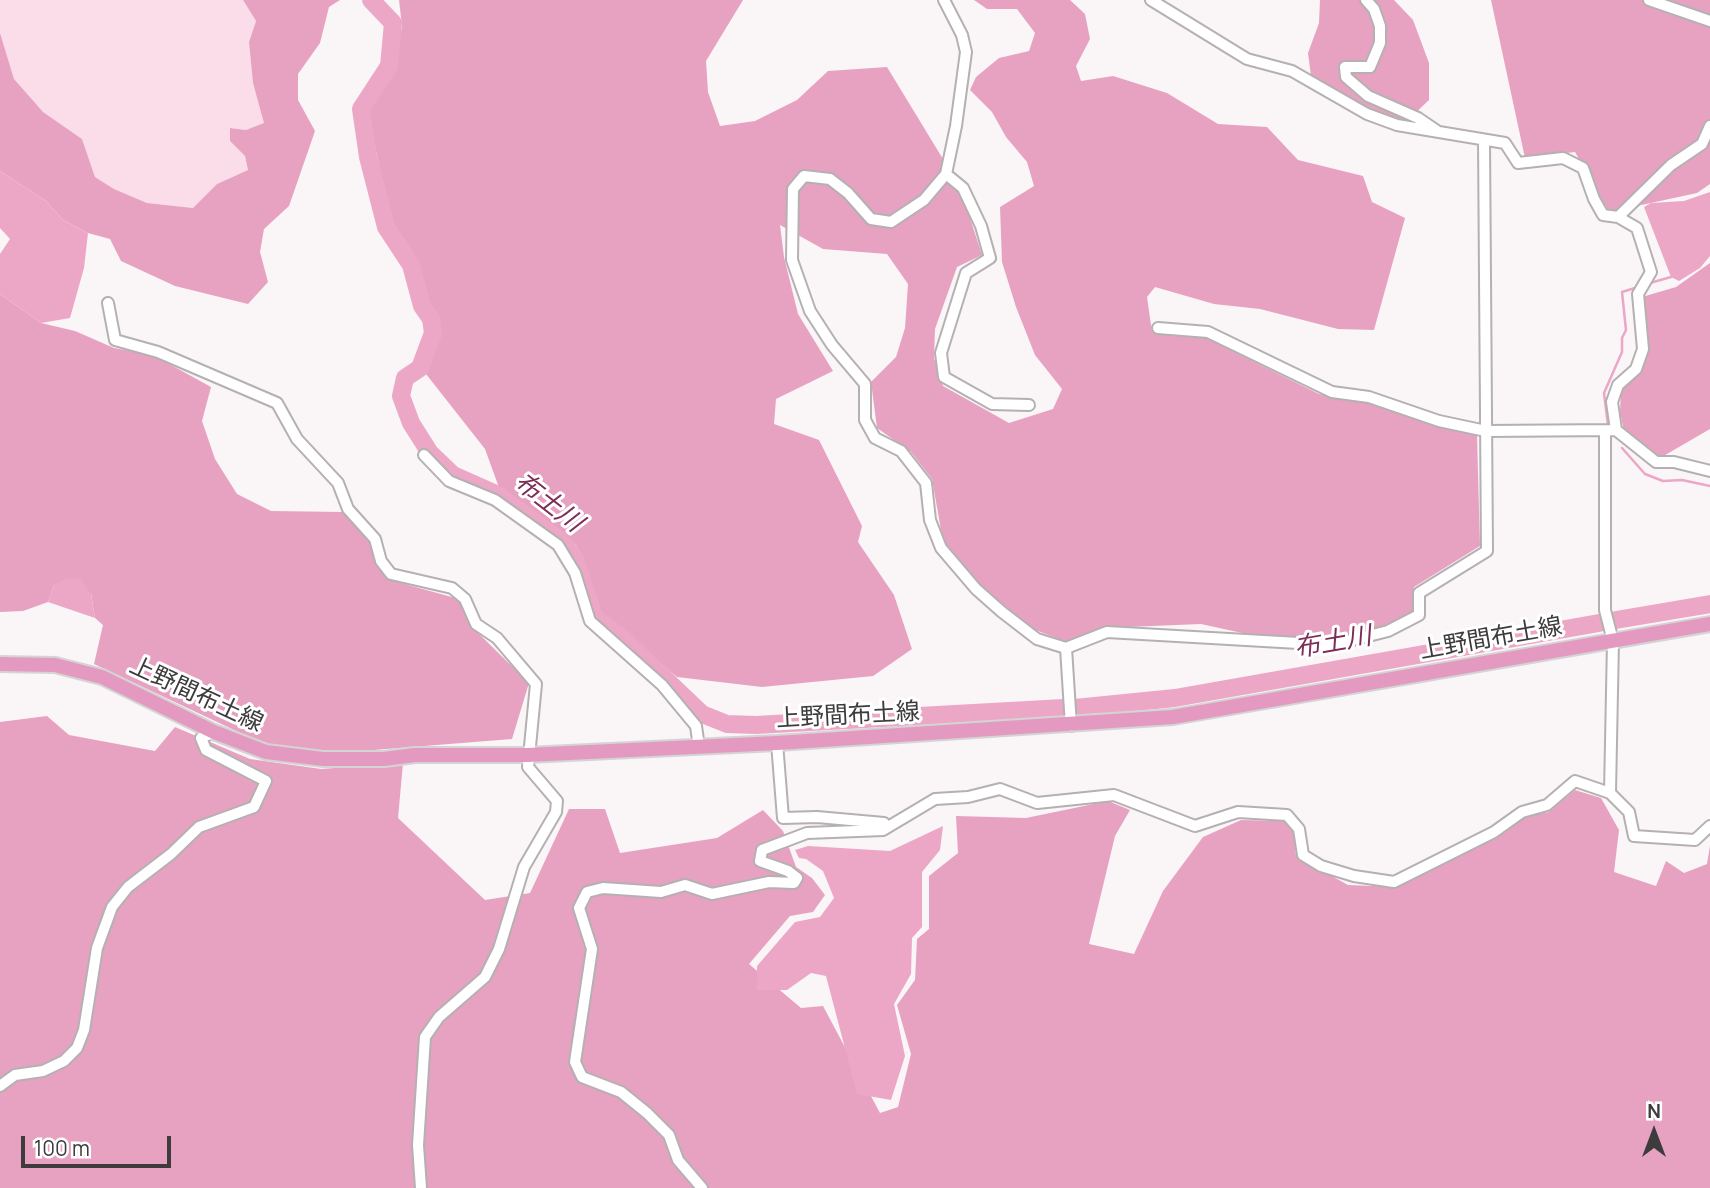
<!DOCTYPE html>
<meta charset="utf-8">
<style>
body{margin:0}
#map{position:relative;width:1710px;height:1188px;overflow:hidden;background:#faf5f7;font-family:Manrope,sans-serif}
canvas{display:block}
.north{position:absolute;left:1619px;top:1097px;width:70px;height:70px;-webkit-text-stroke:5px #fff;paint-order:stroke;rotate:0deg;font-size:19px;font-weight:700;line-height:28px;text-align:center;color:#3d3b3c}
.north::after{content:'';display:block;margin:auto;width:24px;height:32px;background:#3d3b3c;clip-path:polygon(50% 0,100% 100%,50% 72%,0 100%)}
.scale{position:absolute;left:21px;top:1136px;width:150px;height:32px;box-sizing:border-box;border:4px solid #3d3b3c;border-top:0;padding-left:9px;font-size:21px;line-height:24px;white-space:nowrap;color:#3d3b3c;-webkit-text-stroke:5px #fff;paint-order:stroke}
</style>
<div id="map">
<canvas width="1710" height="1188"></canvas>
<div class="north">N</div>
<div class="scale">100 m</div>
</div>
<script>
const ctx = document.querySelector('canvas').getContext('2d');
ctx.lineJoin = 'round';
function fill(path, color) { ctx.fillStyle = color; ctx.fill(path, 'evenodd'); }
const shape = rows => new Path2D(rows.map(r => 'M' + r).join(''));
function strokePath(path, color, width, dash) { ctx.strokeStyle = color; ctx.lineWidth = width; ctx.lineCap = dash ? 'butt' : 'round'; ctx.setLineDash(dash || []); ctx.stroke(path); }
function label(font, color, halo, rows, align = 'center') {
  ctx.font = font + ' Manrope,"Noto Sans JP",sans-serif'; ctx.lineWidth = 6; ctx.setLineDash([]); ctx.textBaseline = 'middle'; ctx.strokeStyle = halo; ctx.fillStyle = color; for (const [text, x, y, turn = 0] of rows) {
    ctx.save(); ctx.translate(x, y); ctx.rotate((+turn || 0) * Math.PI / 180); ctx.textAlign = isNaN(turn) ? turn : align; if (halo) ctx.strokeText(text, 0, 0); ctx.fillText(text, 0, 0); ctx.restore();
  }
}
fill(shape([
 [0,0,243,0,256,21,249,42,253,83,265,123,246,130,230,128,230,141,245,156,248,170,217,184,193,208,147,203,114,189,95,177,82,139,42,112,14,79,0,33]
]), '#fadde9');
fill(shape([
 [243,0,340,0,329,7,320,43,298,74,298,100,315,131,289,206,264,229,260,252,268,282,248,304,175,286,121,261,110,239,88,233,63,220,46,201,0,171,0,33,14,79,43,112,82,139,95,177,114,189,147,203,193,208,217,184,248,170,245,156,230,141,230,128,246,130,264,123,253,83,249,42,256,21],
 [399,0,743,0,706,61,708,92,720,126,755,121,797,100,828,71,887,67,960,187,982,255,957,267,935,329,934,358,943,386,1009,423,1053,409,1062,389,1035,355,1016,307,1002,262,1000,207,1034,186,1027,162,1006,137,992,112,970,90,976,77,999,58,1029,51,1035,33,1017,9,987,9,974,0,1070,0,1085,14,1090,39,1076,66,1081,81,1113,76,1167,93,1218,124,1267,127,1298,160,1363,176,1372,202,1405,218,1374,330,1338,329,1260,309,1214,304,1155,287,1147,297,1152,332,1206,338,1319,394,1356,399,1477,435,1480,546,1414,587,1412,613,1387,626,1331,641,1265,638,1201,624,1103,628,1066,642,1033,629,986,590,944,547,932,479,911,452,877,428,871,382,896,357,905,328,908,284,887,254,823,249,780,225,784,257,798,314,833,371,776,399,774,424,819,440,862,526,858,542,894,595,912,649,873,676,762,687,677,677,601,616,576,545,552,525,501,493,485,449,426,374,438,335,419,267,390,221,368,111,394,69,402,26],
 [1320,0,1394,0,1413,20,1429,63,1429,100,1408,120,1354,110,1313,91,1308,53,1319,23],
 [1491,0,1710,0,1710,184,1697,193,1609,212,1575,152,1525,158],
 [1710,263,1710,429,1660,458,1624,431,1620,412,1621,389,1647,357,1642,297,1676,287],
 [0,294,41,323,75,331,114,348,153,355,211,387,202,421,215,459,237,494,271,511,344,512,370,539,374,560,390,580,459,599,474,629,529,683,512,739,324,754,266,745,94,664,103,625,95,618,91,594,54,585,48,602,23,611,0,612],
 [47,716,69,735,155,751,175,727,250,759,321,769,403,763,398,818,485,900,530,893,569,809,605,809,620,853,717,838,763,810,783,831,796,867,812,878,825,895,813,912,790,916,749,964,801,1008,823,1006,880,1113,898,1107,911,1054,897,1005,915,980,917,939,929,929,929,876,958,853,956,816,1026,818,1108,801,1130,810,1115,836,1089,944,1134,954,1163,891,1203,837,1241,820,1284,821,1294,833,1296,856,1348,885,1398,887,1500,836,1524,817,1549,812,1575,790,1601,798,1619,830,1614,872,1656,886,1666,861,1684,873,1707,864,1710,846,1710,1188,0,1188,0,722]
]), '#e7a2c1');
fill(shape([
 [0,171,46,201,63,220,88,233,84,268,70,318,41,323,0,294,0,254,10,239,0,228],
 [1710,192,1710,256,1700,268,1679,281,1671,277,1644,207,1651,203,1684,201],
 [67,578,81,579,91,594,95,618,48,602,54,585],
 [943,826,940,850,922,872,922,927,912,938,911,974,894,1004,905,1056,891,1100,857,1094,826,976,811,973,787,990,757,990,757,966,795,922,820,917,834,898,823,871,806,859,799,858,795,850,808,846,890,851]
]), '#eca7c6');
strokePath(shape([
 [1650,283,1671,277],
 [1608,425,1604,393,1622,352,1622,338,1626,330,1622,292,1635,288],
 [1622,448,1645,474,1663,481,1682,480,1710,486]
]), '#eca7c6', 2.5);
strokePath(shape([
 [371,0,393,23,389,66,361,109,368,157,386,227,411,265,422,306,431,319,433,333,420,368,405,378,401,396,411,423,430,453,453,475,498,495,562,542,575,559,594,617,621,637,702,714,727,724,756,725,1064,708],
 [1616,620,1710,604],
 [1075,708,1175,698,1599,623]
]), '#eca7c6', 18);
const minor = shape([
 [944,0,962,35,966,52,956,126,946,174,924,200,891,222,871,219,848,193,830,179,804,176,793,189,792,260,810,311,832,345,865,384,865,420,875,438,901,451,926,483,930,520,941,548,976,589,1002,612,1037,639,1066,648,1107,632,1333,645,1388,631,1419,615,1419,593,1487,551,1484,140],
 [1151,0,1247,59,1292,71,1367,114,1397,125,1505,143,1518,163,1563,158,1583,168,1594,199,1603,215,1618,217,1637,228,1651,272,1638,294,1643,349,1636,369,1618,385,1612,402,1616,430,1656,462,1674,462,1710,471],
 [1366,0,1374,9,1380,26,1380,43,1370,67,1345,67,1346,77,1368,96,1418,118,1437,131],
 [1649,0,1710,21],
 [946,174,963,188,981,226,990,258,966,273,941,353,944,377,992,404,1029,405],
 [1618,217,1671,165,1702,144,1710,126],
 [108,303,115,340,158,352,277,403,297,439,338,483,348,509,375,539,381,561,391,574,452,588,465,599,476,624,497,638,536,684,528,767,557,801,556,812,524,867,499,949,485,977,439,1017,425,1037,418,1145,421,1188],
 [1158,328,1208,332,1332,392,1369,397,1439,421,1486,431,1616,430],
 [1605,432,1605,610,1613,641,1610,793],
 [424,455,449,481,495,500,558,545,575,573,590,621,662,685,696,726,699,747],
 [1066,648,1071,726],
 [777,743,783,818,817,817,884,823],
 [0,1086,15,1075,43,1071,64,1061,77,1048,84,1030,97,948,112,907,128,887,171,854,199,827,254,807,266,781,206,750,201,738,214,732],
 [702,1188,678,1160,669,1135,647,1113,621,1092,582,1077,575,1062,592,949,579,908,587,892,603,888,661,892,685,885,712,894,769,882,794,883,797,878,788,871,760,861,762,850,807,833,883,830,935,799,968,797,1000,789,1037,803,1114,795,1195,826,1238,812,1287,815,1299,829,1303,855,1321,866,1354,876,1394,882,1494,832,1522,812,1547,805,1575,781,1610,793,1629,812,1634,836,1695,840,1710,826]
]);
const major = shape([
 [0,664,55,665,102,677,214,732,266,752,323,759,384,759,415,755,527,755,777,743,1173,717,1710,624]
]);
strokePath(minor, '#b5b0b2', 14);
strokePath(major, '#d4d4d4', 18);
strokePath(minor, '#fff', 10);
strokePath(major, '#e49ac0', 14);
label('24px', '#3d3b3c', '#fff', [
 ["上野間布土線",1491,639,-10],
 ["上野間布土線",196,695,25],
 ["上野間布土線",848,716,-3]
]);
label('italic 26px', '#7c2c56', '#fff', [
 ["布土川",548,503,38],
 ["布土川",1333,643,-10]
]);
</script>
